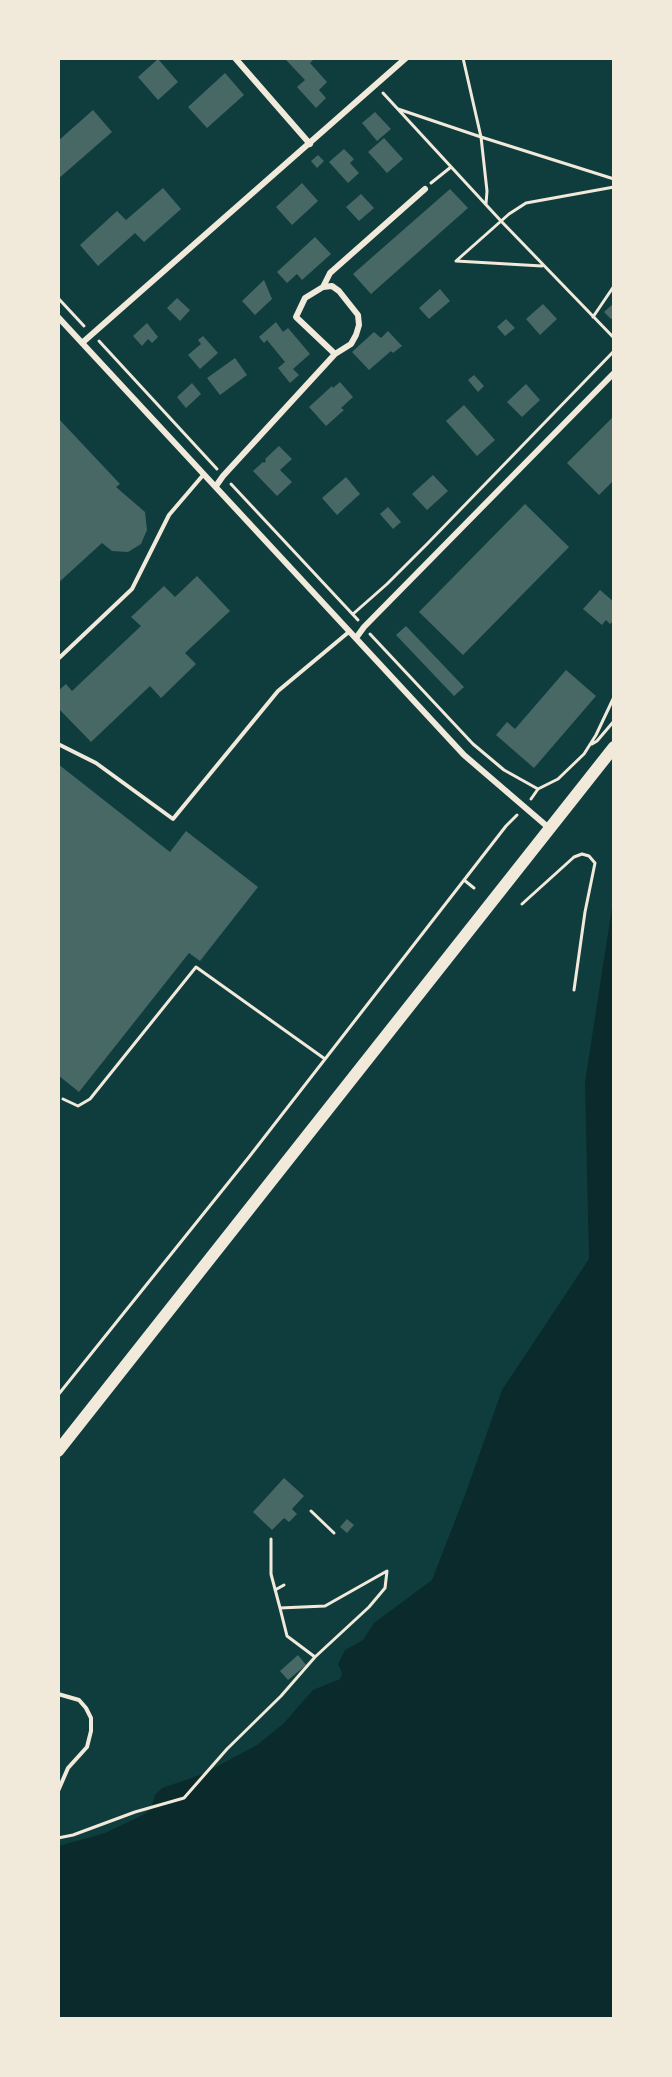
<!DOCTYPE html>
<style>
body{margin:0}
#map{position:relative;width:672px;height:2077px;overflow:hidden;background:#0f3d3e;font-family:"Nunito Sans",sans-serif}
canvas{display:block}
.frame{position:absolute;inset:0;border:60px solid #f1e9da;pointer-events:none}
</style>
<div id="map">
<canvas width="672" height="2077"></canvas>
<div class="frame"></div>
</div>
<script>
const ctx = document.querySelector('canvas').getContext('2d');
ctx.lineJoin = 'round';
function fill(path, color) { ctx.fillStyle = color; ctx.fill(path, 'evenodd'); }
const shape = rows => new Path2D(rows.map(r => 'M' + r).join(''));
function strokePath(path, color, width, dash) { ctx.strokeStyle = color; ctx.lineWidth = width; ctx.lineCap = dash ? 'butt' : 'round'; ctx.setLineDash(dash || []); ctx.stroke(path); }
fill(shape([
 [613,901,613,2018,59,2018,59,1846,105,1833,143,1815,151,1809,155,1795,162,1788,203,1774,257,1745,283,1724,313,1690,340,1679,342,1673,338,1664,345,1650,363,1640,374,1623,432,1580,465,1495,502,1390,589,1259,585,1082]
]), '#0a2a2b');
fill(shape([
 [288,58,315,58,310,63,327,82,319,90,326,98,316,108,297,87,305,80,286,60],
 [158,59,178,82,158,100,138,77],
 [225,73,244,95,207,128,188,107],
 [93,110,112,132,58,179,58,141],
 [375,112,391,129,377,141,362,123],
 [384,138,403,159,387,173,368,152],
 [344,149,354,159,350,163,359,173,348,183,329,162],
 [318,155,324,161,317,168,311,161],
 [302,183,318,201,292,225,276,207],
 [163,188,181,209,144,242,135,233,98,266,80,245,117,211,126,220],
 [450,189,468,208,371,294,353,274],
 [361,194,374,208,359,221,346,207],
 [315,237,331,254,302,280,297,274,287,283,277,272],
 [264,280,272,299,255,315,242,301],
 [440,289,450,301,429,319,419,308],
 [177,298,190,310,180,321,167,308],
 [614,303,614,317,611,319,604,312],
 [543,304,557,319,540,335,526,319],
 [506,319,515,328,505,336,497,327],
 [276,322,283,332,288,328,310,354,293,369,299,375,290,383,278,368,285,362,267,340,264,343,259,337],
 [147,323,158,337,152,343,148,339,142,346,133,336],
 [388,331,402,346,393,353,391,351,369,370,352,352,374,332,381,338],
 [203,336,218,353,200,369,188,355,201,344,198,340],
 [235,358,247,375,220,395,207,378],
 [474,375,484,386,478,392,468,380],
 [340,382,353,397,341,408,344,410,326,426,309,407,332,386,333,388],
 [192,383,201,394,186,408,177,397],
 [526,384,540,400,522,417,507,402],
 [464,405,495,440,477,456,446,421],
 [614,416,614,480,599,495,567,463],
 [58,418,120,484,116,487,145,512,147,530,141,544,128,552,112,551,102,543,58,583],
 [279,446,292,459,280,470,292,482,277,496,253,471,263,462,264,463,266,461,265,459],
 [433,475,448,491,427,510,412,494],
 [346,477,360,494,337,515,322,498],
 [525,504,569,547,463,655,419,612],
 [388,507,401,522,393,529,380,514],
 [197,576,230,611,185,653,196,664,161,698,150,686,91,742,58,708,58,691,66,684,72,691,141,626,131,617,164,586,175,597],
 [600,590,614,602,614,620,610,624,606,620,602,625,583,609],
 [406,626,464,687,454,696,396,635],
 [566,670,596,696,534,768,496,735,507,722,515,729],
 [58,764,170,852,186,831,258,887,200,961,189,953,79,1092,58,1075],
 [284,1478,304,1496,292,1509,297,1514,289,1522,284,1518,272,1530,253,1512],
 [347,1519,354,1525,347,1533,340,1527],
 [298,1655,306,1665,288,1680,280,1671]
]), '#486865');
strokePath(shape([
 [463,58,481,137,487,191,486,204],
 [383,93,501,221,614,338],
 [398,109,481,137,614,179],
 [431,183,451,167],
 [542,266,456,261,509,214,526,203,614,187],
 [58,298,84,326],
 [593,317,614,286],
 [99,341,217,469],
 [231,484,358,620],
 [353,614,387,584,427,544,614,351],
 [370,634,473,744,504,770,538,789],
 [592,744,597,741,614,721],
 [531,799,538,789,558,779,584,754,596,735,614,697],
 [464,880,474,888],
 [522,904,574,857,582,854,589,856,595,863,585,912,574,990],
 [63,1099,78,1106,90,1099,196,967,325,1059],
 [58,1395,249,1157,506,826,517,815],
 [311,1511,334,1533],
 [275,1590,284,1585],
 [280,1608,287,1636,315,1657],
 [58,1838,73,1835,135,1812,184,1798,227,1749,281,1696,315,1657,369,1607,385,1588,387,1571,325,1606,280,1608,271,1574,271,1539]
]), '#f1e9da', 3);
strokePath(shape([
 [58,659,132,589,169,515,204,474],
 [58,744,96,763,173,819,278,691,350,631],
 [58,1694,79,1700,86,1708,91,1718,91,1731,87,1747,68,1768,58,1791]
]), '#f1e9da', 4);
strokePath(shape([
 [235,58,310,144],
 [323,287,330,273,425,189],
 [58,317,464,755,549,828],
 [82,343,406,58],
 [216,486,223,476,335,354,351,344,356,335,359,325,358,315,339,291,332,286,323,287,305,298,296,317,335,354],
 [356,638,364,627,614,373]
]), '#f1e9da', 6);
strokePath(shape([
 [58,1451,614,747]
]), '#f1e9da', 12);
</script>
